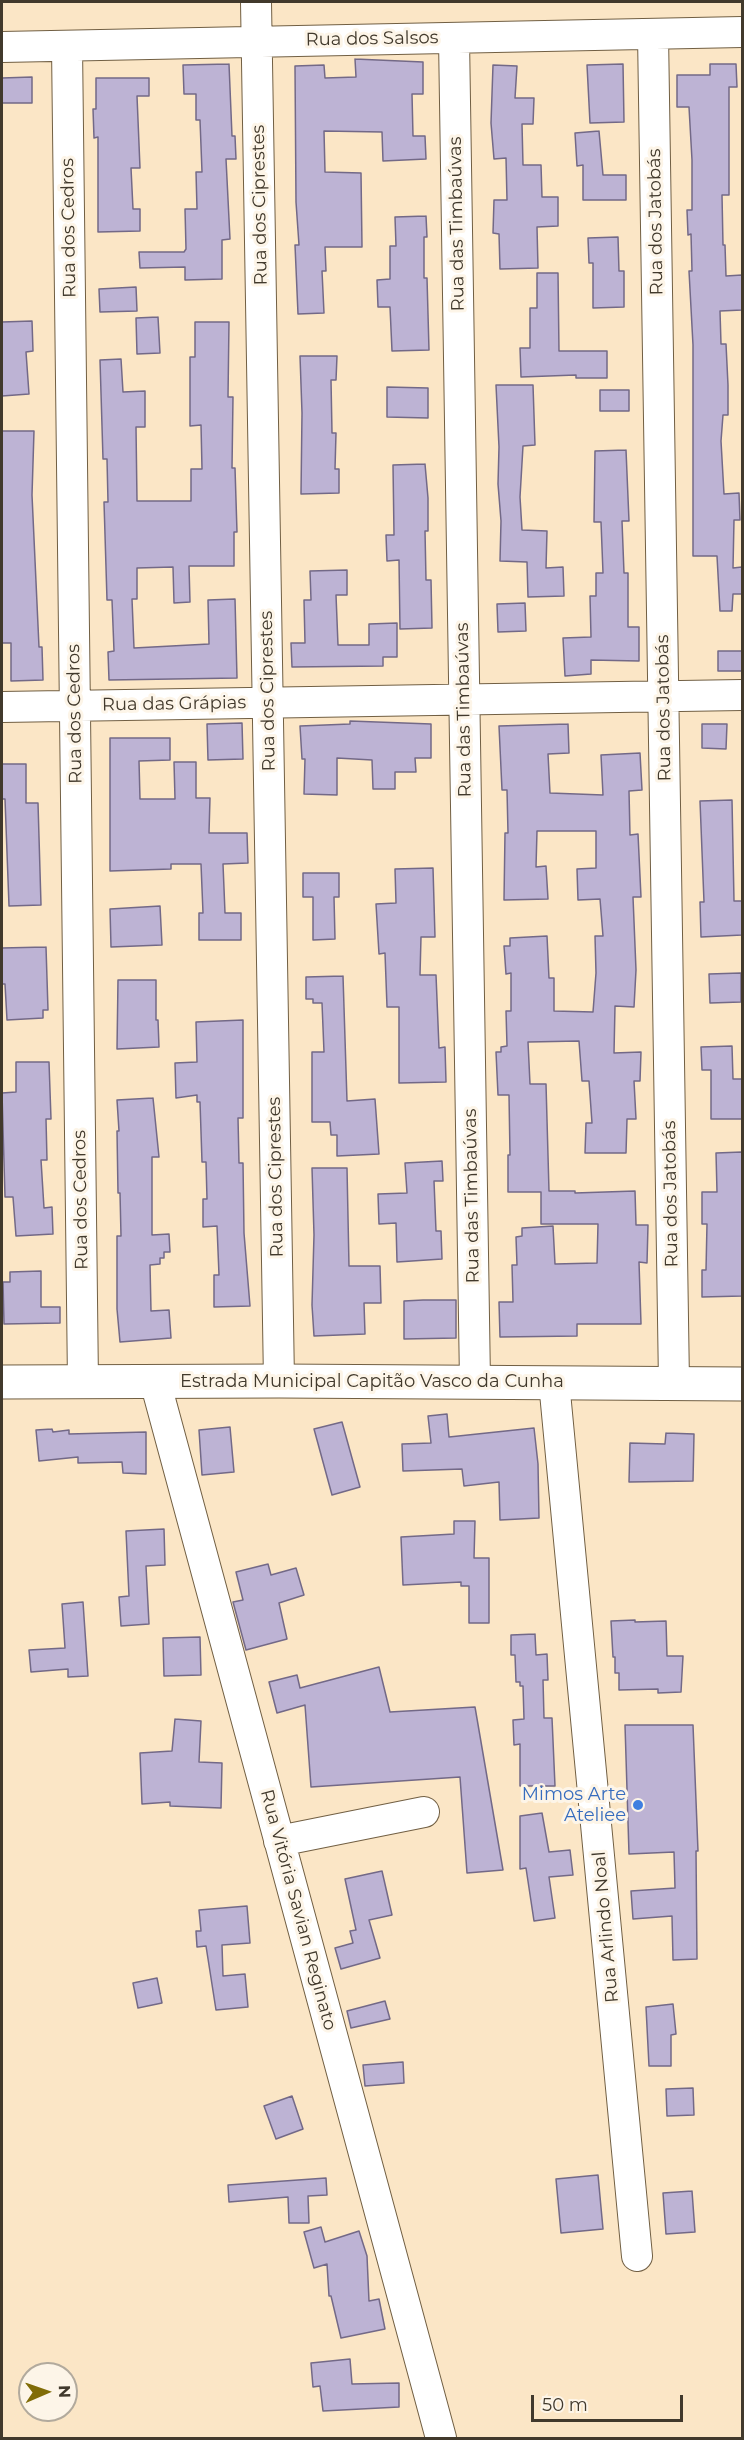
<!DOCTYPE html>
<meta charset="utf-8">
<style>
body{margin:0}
#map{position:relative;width:744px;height:2440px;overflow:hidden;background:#fbe6c6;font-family:Montserrat,sans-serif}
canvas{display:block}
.frame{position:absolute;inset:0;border:3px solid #41392c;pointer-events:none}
.north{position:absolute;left:18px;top:2362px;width:60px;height:60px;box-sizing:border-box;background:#fdf5e8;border:2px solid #b2aa9d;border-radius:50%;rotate:88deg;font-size:16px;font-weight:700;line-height:24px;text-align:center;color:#41392c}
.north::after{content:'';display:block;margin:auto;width:21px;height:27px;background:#816c07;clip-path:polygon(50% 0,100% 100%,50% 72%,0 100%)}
.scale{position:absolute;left:531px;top:2395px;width:152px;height:27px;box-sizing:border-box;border:3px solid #41392c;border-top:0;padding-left:8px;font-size:18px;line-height:21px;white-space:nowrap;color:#41392c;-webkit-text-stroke:4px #fdf5e8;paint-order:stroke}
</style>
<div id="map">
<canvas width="744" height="2440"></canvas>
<div class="frame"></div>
<div class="north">N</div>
<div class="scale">50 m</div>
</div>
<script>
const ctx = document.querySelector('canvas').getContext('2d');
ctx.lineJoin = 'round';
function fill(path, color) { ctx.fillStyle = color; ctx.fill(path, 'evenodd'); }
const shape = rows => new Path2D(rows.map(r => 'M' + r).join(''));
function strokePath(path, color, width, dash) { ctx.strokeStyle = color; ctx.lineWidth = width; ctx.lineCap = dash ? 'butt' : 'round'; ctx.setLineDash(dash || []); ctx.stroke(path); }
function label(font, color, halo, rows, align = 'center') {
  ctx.font = font + ' Montserrat,sans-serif'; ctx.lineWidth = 6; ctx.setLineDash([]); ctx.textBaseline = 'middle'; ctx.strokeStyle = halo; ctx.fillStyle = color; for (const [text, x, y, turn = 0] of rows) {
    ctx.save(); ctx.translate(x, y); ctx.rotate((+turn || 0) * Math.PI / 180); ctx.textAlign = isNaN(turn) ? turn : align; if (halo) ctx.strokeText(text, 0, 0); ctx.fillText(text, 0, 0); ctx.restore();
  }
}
const building = shape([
 [355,59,423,62,423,94,412,94,413,136,425,136,426,159,383,161,382,132,324,131,325,172,361,173,362,247,325,247,326,271,322,271,324,313,298,314,295,245,299,245,296,202,295,66,324,65,325,78,356,77,355,59],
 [229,64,232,136,235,136,236,159,226,159,230,239,222,240,222,279,185,280,185,267,140,268,139,252,184,252,186,249,185,209,197,209,196,172,202,172,200,120,196,120,196,94,184,94,183,65,229,64],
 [623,64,624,122,590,123,587,65,623,64],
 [710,64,736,64,737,87,729,87,729,195,722,195,723,245,725,245,726,276,742,275,742,310,720,311,721,344,726,344,728,385,728,415,723,415,721,441,724,494,739,493,740,520,734,520,733,568,742,567,742,594,733,594,732,611,720,611,717,556,693,556,693,345,689,271,692,271,691,234,688,235,687,210,692,210,692,160,689,107,677,107,677,75,710,75,710,64],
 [493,65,517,66,515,98,534,98,533,124,522,124,523,165,541,165,542,197,558,197,558,226,537,227,538,268,500,269,499,234,493,233,494,200,507,200,506,158,494,159,491,123,493,65],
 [32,77,32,103,2,103,2,78,32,77],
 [96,78,149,78,149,96,137,96,140,168,131,168,133,209,140,209,140,231,98,232,98,137,94,138,93,109,96,109,96,78],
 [599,131,603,175,626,175,626,200,583,200,583,165,577,166,575,133,599,131],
 [426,216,427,237,424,237,424,278,427,278,429,350,392,351,390,307,378,307,377,280,390,279,390,246,396,246,395,217,426,216],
 [618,237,619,271,624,271,624,307,593,308,593,263,589,263,588,238,618,237],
 [537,273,558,273,559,351,607,351,607,378,576,378,576,375,521,377,520,348,530,348,530,308,537,308,537,273],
 [136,287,137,311,100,312,99,289,136,287],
 [158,317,160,353,137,354,136,318,158,317],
 [32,321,33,351,26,352,29,394,2,396,2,322,32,321],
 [195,322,229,322,228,397,233,397,232,468,235,468,237,532,234,532,234,566,189,566,190,602,174,603,173,567,137,568,137,599,132,599,134,648,209,644,208,600,235,599,237,678,109,680,108,652,114,651,112,600,107,600,104,502,108,502,107,459,103,459,100,360,121,359,123,392,145,391,145,427,136,427,137,501,191,501,191,469,202,469,201,425,190,426,190,357,195,357,195,322],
 [300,356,337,356,336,380,331,380,332,433,336,433,335,469,339,469,339,493,301,494,302,413,300,356],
 [496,385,533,385,535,445,523,446,520,497,522,530,547,531,546,568,563,567,564,596,528,597,527,562,500,561,501,521,498,484,499,447,496,385],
 [387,387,428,388,428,418,387,417,387,387],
 [600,390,629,390,629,411,600,411,600,390],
 [2,431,34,431,32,495,39,647,42,647,43,680,11,681,11,643,2,643,2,431],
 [626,450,629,521,622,521,624,573,628,573,628,627,639,627,639,661,591,660,591,674,565,676,563,638,591,637,590,596,596,596,596,573,603,573,601,522,594,522,595,451,626,450],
 [425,464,428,498,428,531,425,531,426,580,431,580,432,628,400,629,399,560,387,561,386,535,394,535,393,465,425,464],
 [347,570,347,595,336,595,338,645,369,645,369,624,397,623,397,657,383,657,383,666,292,667,291,643,305,643,304,600,311,600,310,571,347,570],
 [525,603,526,631,498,632,497,604,525,603],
 [718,651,742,651,742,671,718,671,718,651],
 [350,721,431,724,431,758,415,758,416,772,395,772,395,789,373,789,372,760,337,758,337,795,304,794,305,759,302,759,300,726,350,724,350,721],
 [242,723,243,759,208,760,207,724,242,723],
 [568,724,569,753,548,754,550,793,603,795,601,755,640,753,642,790,629,791,630,835,638,834,641,897,633,897,636,970,634,1007,615,1006,614,1053,641,1052,640,1081,634,1081,636,1119,627,1119,626,1153,585,1153,586,1123,592,1123,589,1081,582,1081,579,1041,528,1042,530,1084,546,1084,549,1191,575,1191,575,1193,635,1191,636,1225,648,1225,647,1263,639,1262,641,1324,577,1324,577,1336,500,1337,499,1302,513,1302,512,1265,517,1265,516,1237,522,1236,522,1228,553,1226,555,1264,597,1263,598,1224,541,1224,541,1192,508,1192,508,1155,510,1155,509,1095,498,1095,496,1052,501,1052,501,1047,507,1046,506,1011,511,1011,511,973,506,974,504,946,510,946,510,938,547,936,549,978,554,978,554,1011,593,1012,596,973,595,936,603,936,600,899,578,900,577,869,596,868,596,831,537,831,536,867,546,866,548,899,504,900,505,833,508,833,507,790,502,790,499,726,568,724],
 [702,724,727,724,726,749,702,748,702,724],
 [110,738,170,738,170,760,139,761,140,799,175,799,174,762,196,762,196,798,210,798,209,833,247,833,248,863,223,864,225,913,241,913,241,940,199,940,199,913,203,913,201,864,171,864,171,869,110,871,110,738],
 [2,764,26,764,26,803,38,803,41,905,9,906,5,799,2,799,2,764],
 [732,800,734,901,742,901,742,935,701,937,700,902,704,902,700,801,732,800],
 [433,868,435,937,421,937,420,975,436,975,439,1048,445,1047,446,1082,399,1083,399,1007,387,1007,385,953,379,954,376,904,396,903,395,869,433,868],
 [303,873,339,873,339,897,334,897,335,939,313,940,313,897,303,897,303,873],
 [160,906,162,945,111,947,110,909,160,906],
 [46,947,48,1010,43,1010,43,1018,7,1020,5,984,2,984,2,948,46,947],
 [741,973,741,1002,710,1003,709,974,741,973],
 [343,976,347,1101,375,1099,379,1154,337,1156,337,1135,331,1135,330,1122,312,1122,312,1052,324,1052,322,1003,313,1003,313,999,306,999,306,977,343,976],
 [118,980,156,980,156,1020,158,1020,159,1047,117,1049,118,980],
 [243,1020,243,1118,238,1118,239,1163,243,1163,244,1233,250,1306,214,1307,214,1275,219,1275,217,1226,203,1227,203,1199,207,1199,206,1162,202,1162,200,1102,197,1102,197,1095,176,1098,175,1063,197,1062,196,1022,243,1020],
 [732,1046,733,1079,742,1079,742,1119,711,1119,711,1070,702,1070,701,1047,732,1046],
 [16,1062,49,1062,51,1119,46,1119,47,1160,41,1160,44,1208,52,1207,53,1234,16,1236,13,1197,5,1197,2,1093,16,1092,16,1062],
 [153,1098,159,1157,152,1157,152,1235,169,1234,170,1252,164,1252,164,1258,160,1258,160,1264,150,1265,151,1311,169,1310,171,1338,120,1342,117,1309,117,1236,121,1236,120,1193,118,1193,117,1131,119,1131,117,1100,153,1098],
 [742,1152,742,1296,702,1297,702,1270,706,1270,707,1224,702,1224,702,1192,717,1192,716,1153,742,1152],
 [442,1161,443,1181,434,1181,436,1231,441,1231,442,1259,397,1262,396,1223,379,1224,378,1194,407,1193,405,1163,442,1161],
 [312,1168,347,1168,349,1266,380,1266,381,1303,364,1303,365,1334,314,1336,312,1305,314,1235,312,1168],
 [41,1271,41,1307,60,1307,60,1323,4,1324,3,1282,10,1282,10,1272,41,1271],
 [423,1300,456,1300,456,1338,404,1339,404,1301,423,1300],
 [447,1414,449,1437,534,1428,538,1464,539,1518,500,1520,499,1482,464,1486,462,1469,403,1471,402,1444,431,1443,428,1416,447,1414],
 [342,1422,360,1487,332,1495,314,1429,342,1422],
 [230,1427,234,1472,202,1475,199,1430,230,1427],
 [52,1429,53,1432,69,1430,69,1434,146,1432,146,1474,123,1473,122,1462,78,1463,78,1457,39,1461,36,1430,52,1429],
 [666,1433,694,1434,693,1481,629,1482,630,1443,665,1444,666,1433],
 [454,1521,475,1521,474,1558,489,1558,489,1623,469,1623,469,1586,461,1586,461,1582,403,1585,401,1537,454,1534,454,1521],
 [164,1529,165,1565,146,1566,149,1624,121,1626,119,1597,129,1596,126,1531,164,1529],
 [268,1564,271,1575,296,1568,304,1595,279,1603,287,1639,246,1650,233,1602,243,1600,236,1572,268,1564],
 [83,1602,88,1676,68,1677,68,1669,31,1672,29,1650,65,1648,62,1604,83,1602],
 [635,1620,635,1622,666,1621,667,1656,683,1656,681,1692,658,1693,658,1689,619,1690,619,1673,615,1673,615,1657,613,1657,611,1621,635,1620],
 [535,1634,536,1655,547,1654,548,1680,543,1680,544,1718,552,1718,555,1786,520,1786,520,1744,514,1745,513,1720,524,1719,523,1686,520,1686,520,1682,516,1682,515,1655,511,1655,511,1635,535,1634],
 [200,1637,201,1675,164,1676,163,1638,200,1637],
 [379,1667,390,1712,475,1707,503,1870,467,1873,460,1777,311,1787,305,1705,277,1713,269,1682,297,1675,300,1688,379,1667],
 [175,1719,201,1721,199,1762,222,1763,221,1808,170,1806,170,1802,142,1804,140,1753,172,1751,175,1719],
 [625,1725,693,1725,698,1851,696,1851,697,1959,673,1960,672,1916,633,1919,631,1891,675,1888,674,1852,629,1854,625,1725],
 [542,1813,549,1852,570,1850,573,1875,549,1877,555,1918,534,1921,526,1868,520,1869,520,1816,542,1813],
 [382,1871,392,1915,369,1920,380,1958,341,1969,335,1948,353,1943,350,1931,356,1930,345,1879,382,1871],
 [247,1906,250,1943,222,1945,223,1976,245,1974,248,2007,216,2010,206,1946,197,1947,196,1931,201,1931,199,1910,247,1906],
 [157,1978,162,2003,138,2008,133,1983,157,1978],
 [385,2001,390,2019,351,2028,347,2011,385,2001],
 [673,2004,676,2034,671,2035,671,2066,649,2066,646,2007,673,2004],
 [403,2062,404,2083,365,2086,363,2065,403,2062],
 [693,2088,694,2115,667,2116,666,2089,693,2088],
 [292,2096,303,2129,276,2139,264,2106,292,2096],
 [598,2175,603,2229,561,2233,556,2179,598,2175],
 [326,2178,327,2195,308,2196,309,2223,289,2223,288,2197,229,2202,228,2185,326,2178],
 [692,2191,695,2232,666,2234,663,2193,692,2191],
 [321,2227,325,2242,359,2231,367,2256,369,2301,379,2299,385,2329,341,2338,331,2296,329,2296,327,2264,314,2268,304,2232,321,2227],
 [350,2359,352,2384,399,2383,399,2407,323,2411,320,2386,313,2387,311,2363,350,2359]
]);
fill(building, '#bdb3d4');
strokePath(building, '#736987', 1.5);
const minor = shape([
 [256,2,279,1381],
 [653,34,674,1383],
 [454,38,475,1381],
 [67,46,83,1382],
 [2,47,742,32],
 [2,707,742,695],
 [155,1381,441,2438],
 [554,1382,637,2256],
 [279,1841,424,1812]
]);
const major = shape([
 [2,1382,279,1381,742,1384]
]);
strokePath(minor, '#715f43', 32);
strokePath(major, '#715f43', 35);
strokePath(minor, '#fff', 30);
strokePath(major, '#fff', 33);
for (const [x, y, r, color] of [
 [638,1805,6,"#3f7fe0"]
]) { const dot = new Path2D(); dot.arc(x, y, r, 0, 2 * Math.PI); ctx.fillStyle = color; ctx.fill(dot); strokePath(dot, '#fdf5e8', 2); }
label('18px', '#41392c', '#fdf5e8', [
 ["Rua dos Salsos",372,39,-1],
 ["Rua dos Ciprestes",260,205,-91],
 ["Rua dos Jatobás",656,222,-91],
 ["Rua das Timbaúvas",457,224,-91],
 ["Rua dos Cedros",69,228,-91],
 ["Rua dos Ciprestes",268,691,-91],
 ["Rua das Grápias",174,704,-1],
 ["Rua dos Jatobás",664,708,-91],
 ["Rua das Timbaúvas",464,710,-91],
 ["Rua dos Cedros",75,714,-91],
 ["Rua dos Ciprestes",276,1177,-91],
 ["Rua dos Jatobás",671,1194,-91],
 ["Rua das Timbaúvas",472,1196,-91],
 ["Rua dos Cedros",81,1200,-91],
 ["Estrada Municipal Capitão Vasco da Cunha",372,1382],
 ["Rua Vitória Savian Reginato",298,1910,75],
 ["Rua Arlindo Noal",606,1927,-95]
]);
label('18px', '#366cbe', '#fdf5e8', [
 ["Mimos Arte",626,1795],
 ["Ateliee",626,1816]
], 'right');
</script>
